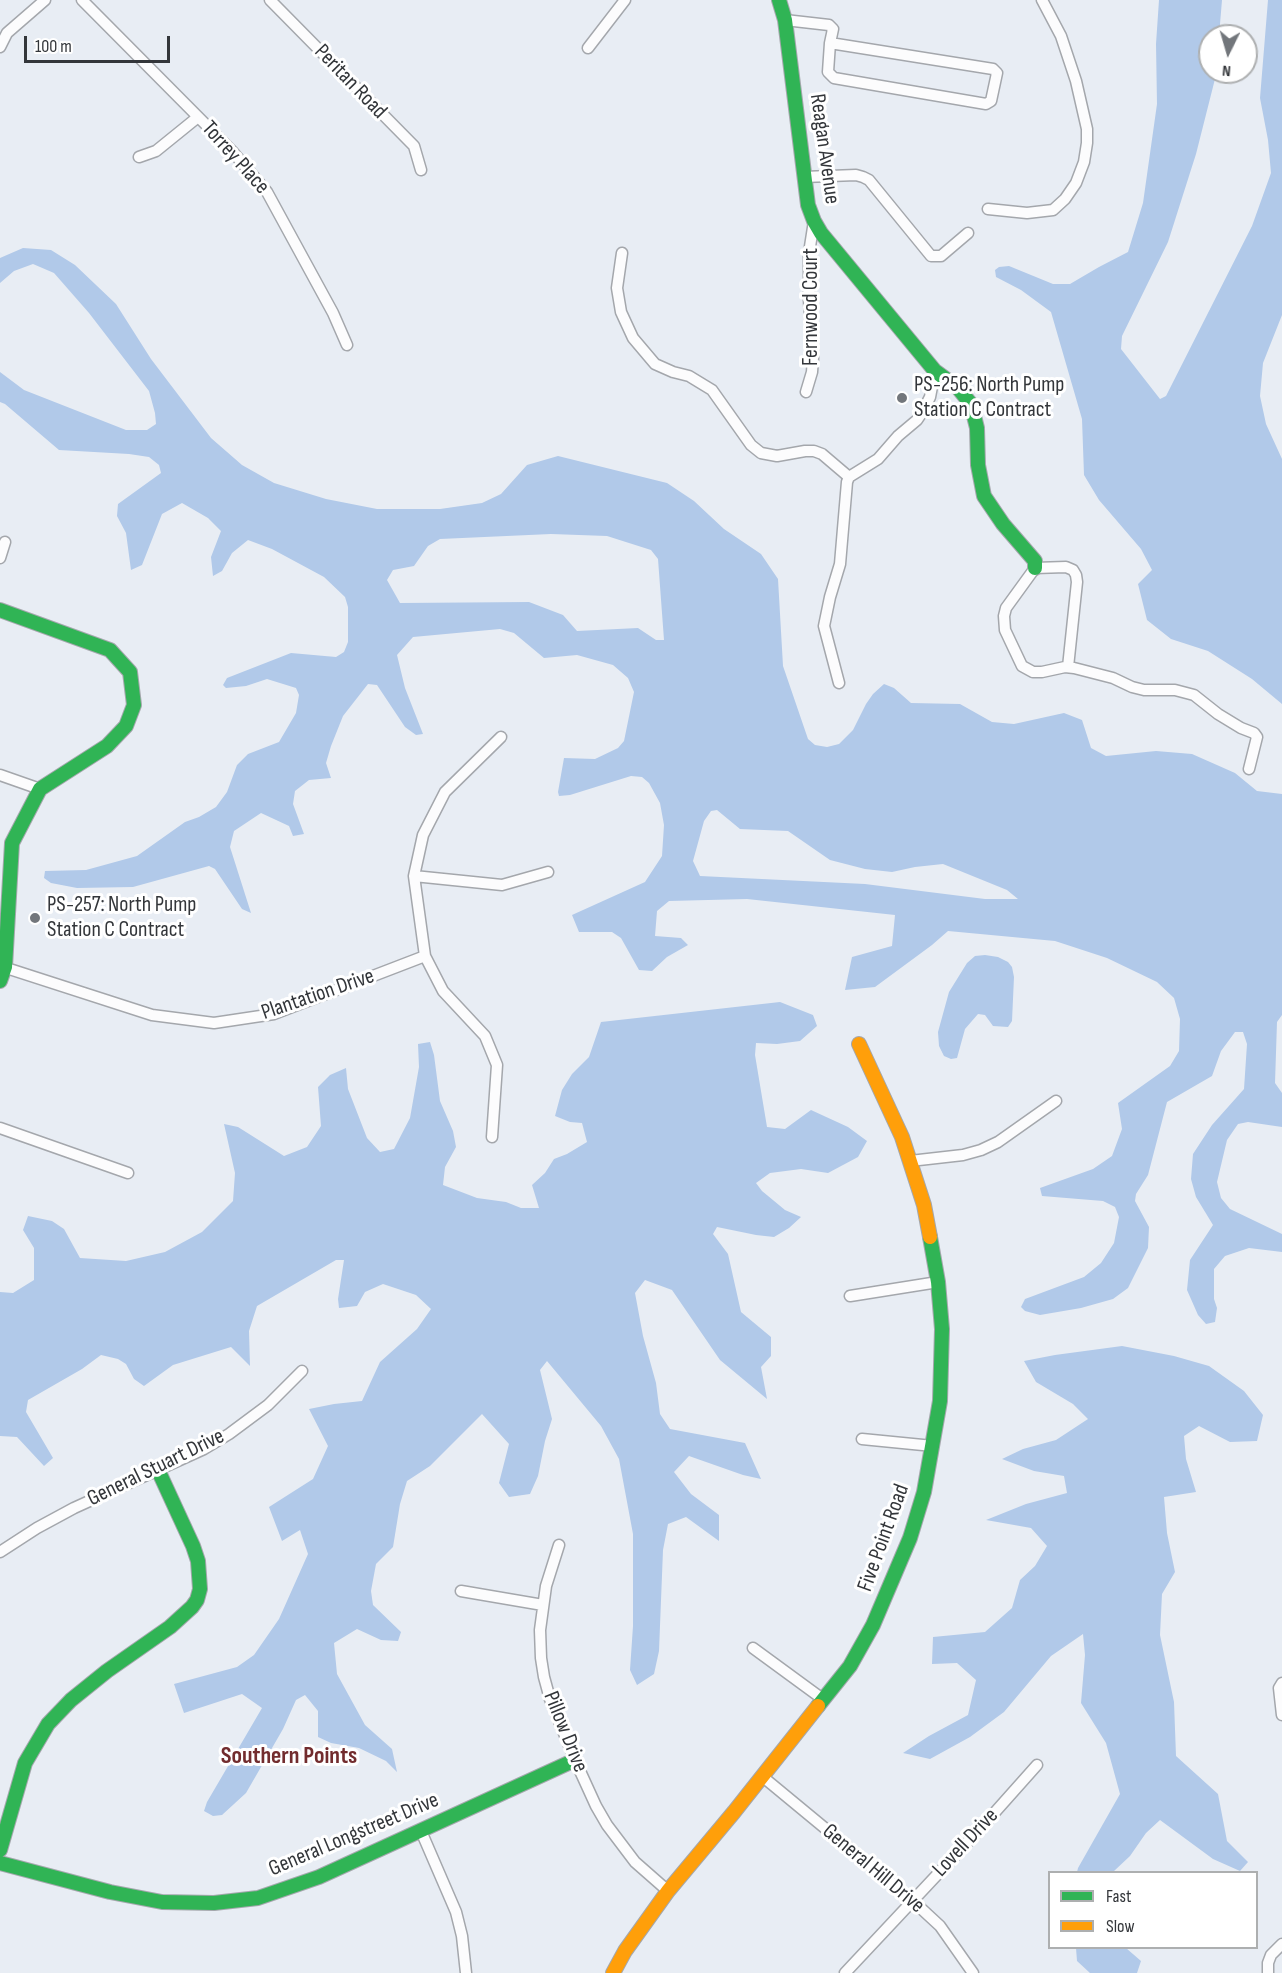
<!DOCTYPE html>
<style>
body{margin:0}
#map{position:relative;width:1282px;height:1973px;overflow:hidden;background:#e8edf4;font-family:"Sofia Sans Condensed",sans-serif}
canvas{display:block}
.legend{position:absolute;left:1048px;top:1871px;width:210px;height:78px;box-sizing:border-box;background:#fff;border:2px solid #adafb0;margin:0;padding:8px 10px;list-style:none;font-size:18px;color:#33363a}
.legend li{display:flex;align-items:center;gap:12px;height:30px}
.legend b{width:30px;border:2px solid #adafb0}
.north{position:absolute;left:1198px;top:24px;width:60px;height:60px;box-sizing:border-box;background:#fff;border:2px solid #adafb0;border-radius:50%;rotate:185deg;font-size:16px;font-weight:700;line-height:24px;text-align:center;color:#33363a}
.north::after{content:'';display:block;margin:auto;width:21px;height:27px;background:#72767b;clip-path:polygon(50% 0,100% 100%,50% 72%,0 100%)}
.scale{position:absolute;left:24px;top:36px;width:146px;height:27px;box-sizing:border-box;border:3px solid #33363a;border-top:0;padding-left:8px;font-size:18px;line-height:21px;white-space:nowrap;color:#33363a;-webkit-text-stroke:4px #fff;paint-order:stroke}
</style>
<div id="map">
<canvas width="1282" height="1973"></canvas>
<ul class="legend">
<li><b style="height:8px;background:#30b455"></b>Fast</li>
<li><b style="height:8px;background:#ff9f0a"></b>Slow</li>
</ul>
<div class="north">N</div>
<div class="scale">100 m</div>
</div>
<script>
const ctx = document.querySelector('canvas').getContext('2d');
ctx.lineJoin = 'round';
function fill(path, color) { ctx.fillStyle = color; ctx.fill(path, 'evenodd'); }
const shape = rows => new Path2D(rows.map(r => 'M' + r).join(''));
function strokePath(path, color, width, dash) { ctx.strokeStyle = color; ctx.lineWidth = width; ctx.lineCap = dash ? 'butt' : 'round'; ctx.setLineDash(dash || []); ctx.stroke(path); }
function label(font, color, halo, rows, align = 'center') {
  ctx.font = font + ' "Sofia Sans Condensed",sans-serif'; ctx.lineWidth = 6; ctx.setLineDash([]); ctx.textBaseline = 'middle'; ctx.strokeStyle = halo; ctx.fillStyle = color; for (const [text, x, y, turn = 0] of rows) {
    ctx.save(); ctx.translate(x, y); ctx.rotate((+turn || 0) * Math.PI / 180); ctx.textAlign = isNaN(turn) ? turn : align; if (halo) ctx.strokeText(text, 0, 0); ctx.fillText(text, 0, 0); ctx.restore();
  }
}
fill(shape([
 [1159,0,1222,0,1219,36,1210,36,1210,72,1216,72,1216,75,1196,154,1168,242,1122,336,1121,349,1160,399,1166,396,1252,226,1271,173,1268,140,1260,98,1268,0,1282,0,1282,315,1263,363,1260,396,1266,424,1282,459,1282,704,1252,679,1208,651,1171,639,1147,620,1138,584,1152,570,1141,549,1099,500,1084,475,1082,419,1051,312,1021,290,996,277,995,270,999,267,1009,266,1053,284,1070,284,1099,267,1128,252,1143,203,1157,104,1156,44],
 [23,248,51,250,75,265,116,304,151,359,211,438,242,465,274,483,326,499,377,509,440,509,482,503,501,494,527,465,558,456,667,483,694,501,724,529,761,554,778,579,783,666,808,739,815,745,827,747,839,744,853,730,866,704,873,694,884,684,894,688,911,703,960,704,992,722,1014,724,1064,713,1082,720,1091,748,1106,756,1156,751,1192,754,1235,773,1257,791,1282,794,1282,1015,1277,1022,1275,1083,1282,1093,1282,1127,1248,1122,1238,1124,1227,1140,1217,1182,1221,1198,1230,1209,1282,1234,1282,1252,1249,1248,1225,1256,1214,1269,1214,1299,1217,1308,1215,1322,1206,1324,1198,1315,1187,1290,1190,1260,1213,1225,1196,1197,1191,1179,1193,1154,1212,1125,1244,1089,1247,1044,1243,1032,1235,1032,1221,1051,1212,1076,1167,1102,1148,1175,1136,1194,1135,1201,1149,1227,1148,1248,1128,1288,1113,1299,1081,1308,1040,1315,1025,1311,1021,1307,1025,1299,1084,1277,1101,1263,1114,1243,1119,1217,1115,1207,1103,1201,1042,1196,1040,1188,1093,1169,1112,1156,1122,1129,1118,1103,1170,1066,1179,1051,1180,1019,1174,998,1157,982,1107,958,1055,941,948,931,932,945,875,987,845,990,852,957,892,946,895,915,747,899,669,901,657,911,655,936,681,938,688,945,667,957,652,971,639,970,621,938,612,932,579,932,572,915,645,882,662,856,664,825,660,803,649,783,642,777,631,776,570,795,559,796,558,792,564,758,595,759,618,748,624,741,634,692,628,678,613,665,577,655,544,658,514,633,500,629,413,637,397,655,405,688,423,734,416,735,405,727,377,685,368,684,343,716,331,746,326,763,331,778,309,780,295,791,293,804,304,834,293,836,289,826,261,813,234,831,230,847,251,913,242,909,215,869,209,866,133,887,77,888,51,883,44,878,45,871,86,870,137,856,185,822,199,817,216,807,227,792,237,765,248,754,279,742,296,713,299,695,296,688,267,679,246,686,226,688,223,685,227,678,291,653,336,657,344,652,348,642,348,607,345,597,324,577,272,549,248,540,232,553,222,571,213,576,211,557,221,531,208,518,182,503,162,514,142,565,131,570,126,533,117,516,118,504,161,473,159,465,149,457,129,454,59,450,5,404,0,402,0,372,24,390,126,430,147,430,156,424,155,413,149,391,89,313,54,273,33,264,14,271,0,283,0,258],
 [551,534,607,536,651,550,658,559,664,640,656,640,638,628,577,631,563,615,529,602,400,603,387,580,393,570,414,566,428,546,440,539],
 [717,810,740,829,788,831,830,860,865,869,892,872,915,867,943,864,1007,890,1018,899,985,899,865,884,700,876,693,861,704,821,711,811],
 [985,955,998,957,1008,962,1012,967,1014,977,1012,1021,1008,1027,993,1026,985,1015,978,1014,965,1029,957,1058,951,1059,944,1056,939,1046,938,1032,949,992,967,963,975,956],
 [780,1002,813,1015,817,1026,800,1041,777,1044,756,1043,755,1055,767,1127,785,1129,811,1110,848,1127,867,1141,858,1157,828,1173,801,1169,770,1173,756,1183,762,1191,785,1210,801,1217,789,1228,774,1237,756,1235,717,1227,713,1234,728,1254,741,1312,771,1337,771,1356,761,1367,767,1399,720,1360,672,1290,645,1280,635,1293,643,1336,656,1383,660,1414,670,1429,745,1443,761,1479,743,1475,689,1456,674,1472,691,1494,719,1515,719,1541,686,1517,668,1524,663,1550,659,1651,654,1674,637,1685,630,1670,633,1626,633,1534,619,1459,601,1426,547,1361,540,1370,552,1419,545,1441,538,1476,530,1494,509,1497,499,1483,509,1444,482,1414,430,1466,407,1481,400,1504,393,1547,376,1564,371,1591,373,1605,401,1632,398,1641,381,1640,357,1629,334,1643,337,1674,365,1725,392,1749,397,1772,386,1761,359,1748,331,1743,318,1737,318,1711,305,1695,296,1700,283,1729,246,1793,222,1815,213,1816,204,1811,207,1802,262,1708,242,1694,184,1713,174,1684,237,1667,254,1655,279,1619,308,1554,300,1530,282,1541,269,1507,313,1479,328,1446,309,1409,334,1404,362,1401,380,1362,417,1329,431,1309,416,1295,383,1284,365,1292,357,1306,339,1308,338,1299,344,1260,336,1260,257,1306,249,1331,250,1366,231,1347,173,1365,144,1386,134,1379,126,1364,118,1359,101,1355,82,1369,28,1400,26,1412,53,1458,44,1466,17,1437,0,1436,0,1292,13,1293,34,1280,34,1248,23,1230,28,1216,52,1221,64,1229,80,1258,126,1261,165,1252,202,1232,233,1201,235,1173,224,1124,238,1127,284,1156,307,1147,321,1126,318,1087,330,1075,346,1068,348,1089,367,1138,380,1152,394,1149,410,1118,419,1067,418,1044,430,1042,434,1055,440,1101,453,1131,456,1147,445,1167,443,1185,477,1198,506,1202,521,1208,539,1208,532,1185,545,1173,554,1159,567,1154,587,1142,582,1123,570,1122,555,1116,562,1090,572,1074,589,1057,601,1022],
 [1122,1346,1174,1356,1209,1366,1244,1391,1263,1415,1257,1441,1230,1442,1199,1426,1184,1436,1186,1459,1196,1492,1164,1497,1167,1533,1175,1572,1162,1594,1160,1635,1174,1702,1176,1756,1218,1794,1227,1841,1248,1862,1240,1871,1213,1859,1160,1820,1146,1833,1130,1856,1113,1872,1077,1872,1078,1868,1120,1794,1106,1743,1081,1703,1085,1655,1083,1634,1051,1656,1004,1712,970,1737,930,1759,903,1753,929,1736,968,1715,976,1680,957,1663,932,1664,933,1637,985,1632,1012,1608,1020,1580,1035,1566,1047,1546,1031,1528,986,1520,1026,1504,1067,1493,1064,1476,1034,1471,1002,1459,1023,1449,1056,1440,1088,1419,1073,1404,1036,1382,1024,1361,1055,1355],
 [1076,1948,1126,1948,1141,1961,1137,1973,1090,1973,1077,1961]
]), '#b1c9e9');
const street = shape([
 [82,0,232,151,267,192,333,313,347,345],
 [270,0,414,146,421,170],
 [785,20,829,25,833,29,830,43],
 [830,43,993,69,997,73,991,101,986,104,834,78,828,72,830,43],
 [0,47,7,33,45,0],
 [588,48,625,0],
 [139,157,156,151,198,117],
 [804,177,856,175,863,177,869,180,931,256,941,256,968,233],
 [988,209,1027,213,1053,210,1065,199,1076,183,1084,162,1087,143,1087,129,1076,81,1061,36,1042,0],
 [622,253,617,288,621,312,633,338,655,364,673,372,689,376,712,390,751,445,761,453,777,456,805,451,814,451,822,454,849,477],
 [806,392,812,372,813,358,809,300,809,253,814,221],
 [849,477,878,459,898,436,917,420,923,411,930,397,935,371],
 [0,558,5,542],
 [1068,667,1077,582,1076,575,1073,570,1066,567,1035,568,1006,608,1004,616,1005,630,1022,666,1033,672,1042,672,1065,667,1074,668,1113,678,1132,687,1144,690,1175,690,1194,695,1218,714,1241,728,1254,733,1257,737,1249,769],
 [839,683,824,626,830,597,840,564,847,482,849,477],
 [0,775,40,789],
 [414,876,502,885,548,872],
 [0,966,152,1015,214,1023,274,1014,425,956],
 [0,1128,128,1173],
 [492,1137,497,1065,485,1036,443,991,425,956,414,876,423,835,445,792,501,737],
 [910,1161,963,1155,981,1150,998,1142,1056,1101],
 [850,1296,938,1282],
 [862,1439,933,1446],
 [559,1545,546,1586,540,1630,541,1658,544,1677,550,1699,575,1760,596,1806,607,1825,635,1862,668,1891],
 [0,1552,37,1528,74,1508,204,1449,229,1434,268,1405,302,1371],
 [461,1591,543,1605],
 [753,1648,824,1700],
 [1282,1683,1279,1688,1282,1715],
 [763,1777,913,1901,940,1926,973,1973],
 [421,1831,456,1912,462,1936,466,1973],
 [845,1973,980,1829,1037,1765],
 [1268,1973,1268,1963,1271,1955,1282,1944]
]);
const fast = shape([
 [779,0,785,20,808,205,814,221,821,233,935,371,958,388,971,404,977,428,978,465,984,496,1003,524,1035,561,1035,568],
 [0,610,110,650,130,672,134,705,126,726,107,746,40,789,12,843,5,967,0,981],
 [818,1706,850,1666,873,1625,910,1538,924,1492,940,1401,942,1329,938,1282,930,1237],
 [0,1850,25,1763,48,1724,71,1700,107,1671,170,1627,192,1607,197,1600,200,1589,198,1561,193,1546,158,1470],
 [0,1863,110,1892,162,1902,214,1903,258,1898,319,1877,575,1760]
]);
const slow = shape([
 [859,1044,902,1137,924,1205,930,1237],
 [613,1973,625,1951,668,1891,734,1812,818,1706]
]);
strokePath(street, '#a4a7ac', 13);
strokePath(fast, '#a4a7ac', 16);
strokePath(slow, '#a4a7ac', 16);
strokePath(street, '#fcfcfd', 10);
strokePath(fast, '#30b455', 14);
strokePath(slow, '#ff9f0a', 14);
for (const [x, y, r, color] of [
 [902,398,6,"#72767b"],
 [35,918,6,"#72767b"]
]) { const dot = new Path2D(); dot.arc(x, y, r, 0, 2 * Math.PI); ctx.fillStyle = color; ctx.fill(dot); strokePath(dot, '#fff', 2); }
label('22px', '#33363a', '#fff', [
 ["Peritan Road",350,82,46],
 ["Reagan Avenue",824,149,82],
 ["Torrey Place",235,158,48],
 ["Fernwood Court",811,307,-90],
 ["Plantation Drive",318,995,-19],
 ["General Stuart Drive",156,1468,-26],
 ["Five Point Road",884,1538,-70],
 ["Pillow Drive",565,1732,68],
 ["General Longstreet Drive",354,1835,-23],
 ["Lovell Drive",966,1843,-47],
 ["General Hill Drive",873,1869,40]
]);
label('22px', '#33363a', '#fff', [
 ["PS-256: North Pump",914,385],
 ["Station C Contract",914,410],
 ["PS-257: North Pump",47,905],
 ["Station C Contract",47,930]
], 'left');
label('bold 24px', '#722c2e', '#fff', [
 ["Southern Points",289,1757]
]);
</script>
